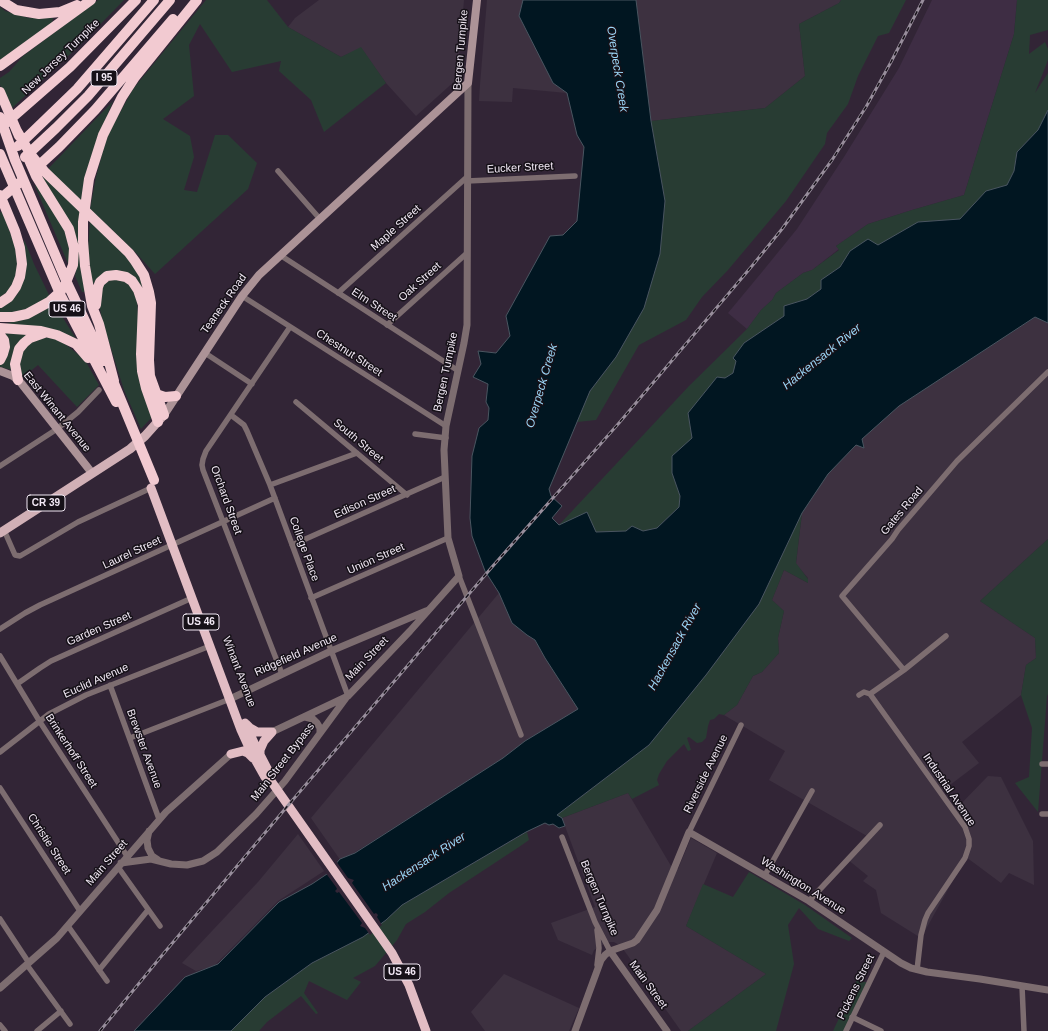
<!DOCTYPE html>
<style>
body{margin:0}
canvas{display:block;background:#322536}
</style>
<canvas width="1048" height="1031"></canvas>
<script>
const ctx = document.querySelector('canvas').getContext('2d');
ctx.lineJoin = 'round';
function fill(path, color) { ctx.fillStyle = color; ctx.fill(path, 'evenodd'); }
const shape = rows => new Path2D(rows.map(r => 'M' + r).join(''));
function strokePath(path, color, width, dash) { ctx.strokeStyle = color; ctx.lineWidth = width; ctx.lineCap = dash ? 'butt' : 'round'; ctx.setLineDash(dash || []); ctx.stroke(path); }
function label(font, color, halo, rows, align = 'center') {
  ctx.font = font + ' Arial,sans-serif'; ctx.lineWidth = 3; ctx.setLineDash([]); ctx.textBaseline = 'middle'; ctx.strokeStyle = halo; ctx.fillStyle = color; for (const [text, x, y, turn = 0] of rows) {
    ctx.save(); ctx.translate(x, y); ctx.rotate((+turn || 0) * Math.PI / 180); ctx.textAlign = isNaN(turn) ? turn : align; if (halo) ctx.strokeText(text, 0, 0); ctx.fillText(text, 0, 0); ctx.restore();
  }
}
fill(shape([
 [932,0,1017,0,1014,34,964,195,912,210,868,224,836,246,839,249,812,270,803,273,776,293,772,300,761,310,747,329,728,313,762,272,797,229,844,157,899,68]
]), '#3e2d44');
fill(shape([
 [319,0,464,0,457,79,416,116,386,83,361,48,341,57,288,27,295,18],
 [487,0,523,0,519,16,553,83,567,93,513,88,512,102,479,101,480,85],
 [636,0,841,0,839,3,799,24,805,76,765,108,651,121],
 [1036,317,1048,323,1048,539,980,601,1035,638,1036,658,1026,665,1021,695,962,742,979,763,942,791,956,809,988,776,1001,777,1033,841,1034,885,1009,873,1001,883,966,857,921,938,881,913,876,890,863,881,868,876,847,859,867,836,769,780,785,751,724,715,737,705,753,676,762,672,779,653,778,638,784,611,772,600,784,570,808,583,808,578,796,564,802,513,828,474,862,439,899,406],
 [499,593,512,623,527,635,535,640,545,658,578,709,525,741,503,758,341,861,311,818],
 [628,793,671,866,678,869,691,838,717,853,686,926,766,974,688,1031,681,1031,621,946,614,942,607,942,594,950,592,955,558,940,551,923,595,907,562,818],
 [298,834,324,871,278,901,214,966,196,971,182,963,258,882],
 [504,974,579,1008,569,1031,485,1031,471,1012]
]), '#3d3140');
fill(shape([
 [98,0,124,0,81,44,11,109,0,85,0,78,9,72,23,56],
 [206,0,267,0,288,27,341,57,361,47,386,83,324,132,311,100,279,71,281,61,232,72,200,24,189,45,194,96,163,119,190,136,194,157,184,190,197,192,215,135,228,135,257,163,248,189,155,274,137,254,90,209,96,177,107,136,133,89],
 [841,0,906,0,889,33,878,36,858,76,848,104,827,133,825,144,786,201,728,270,702,297,686,320,639,345,596,420,577,422,590,391,616,357,644,308,660,254,665,200,651,121,765,108,805,76,799,24,839,3],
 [1017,0,1048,0,1048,30,1030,35,1029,54,1045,42,1048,49,1048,60,1035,93,1048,73,1048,110,1038,130,1017,152,1014,171,1007,185,986,191,960,219,918,222,878,245,850,251,840,267,821,280,821,289,807,299,784,306,784,316,744,343,733,373,725,378,688,413,692,438,672,473,680,496,679,507,657,528,643,531,632,526,626,531,596,532,559,525,689,386,747,329,761,310,772,300,776,293,803,273,812,270,839,250,836,246,868,224,912,210,964,195,1014,34],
 [0,7,5,11,29,18,53,18,52,24,0,60],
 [113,101,98,138,81,202,47,170],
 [44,176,81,212,86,292,82,292,75,276,78,258,41,179],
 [38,182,66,233,70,249,69,266,35,186],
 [2,211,15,245,17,263,16,277,10,290,0,297,0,213],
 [90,220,138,269,144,293,133,278,99,278,92,285,88,249],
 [24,239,34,264,50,297,78,342,5,324,42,312,36,307,5,314,0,314,0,307,17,295,25,271],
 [112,279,121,279,132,287,137,299,138,316,153,416,141,429,124,390,102,320,98,297,102,285],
 [5,332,34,332,12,370,0,367,0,364,9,346],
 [39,337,54,338,64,343,85,360,99,385,77,407,38,365,22,378,18,368,20,353,28,344],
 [802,513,796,563,808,579,808,583,784,570,772,600,784,611,778,638,779,653,762,672,753,676,737,705,724,715,719,714,714,719,710,720,708,726,706,738,702,742,697,743,689,737,687,738,691,750,688,751,684,744,667,761,659,774,657,780,659,785,632,799,628,793,562,818,556,816,649,745,706,675,759,604],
 [1048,539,1048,694,1047,696,1038,812,1015,783,1029,777,1032,728,1021,695,1026,665,1036,658,1035,638,980,601],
 [527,832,529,840,519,847,449,893,425,912,406,924,397,940,375,966,353,978,361,982,347,1000,309,981,304,993,318,1013,316,1014,301,996,267,1022,259,1031,231,1031,265,997,312,963,363,937,386,920,402,905],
 [749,872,805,905,852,938,849,941,818,929,799,908,788,925,794,964,776,1031,688,1031,766,974,686,926,703,884,733,897],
 [857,980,869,983,845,1031,833,1031]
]), '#283c33');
const water = shape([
 [523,0,636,0,651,121,665,201,660,254,644,308,616,357,590,391,549,489,551,496,562,506,552,518,559,525,587,512,596,532,626,531,632,526,643,531,657,528,679,507,680,496,672,473,672,456,692,438,688,413,717,377,725,378,733,373,736,361,733,358,744,343,784,316,784,306,807,299,821,289,821,280,840,267,850,251,868,239,878,245,918,222,960,219,986,191,1007,185,1014,171,1017,152,1038,130,1048,110,1048,323,1035,317,899,406,862,439,864,448,856,445,828,474,802,513,759,604,706,675,649,745,557,815,562,818,565,826,559,828,553,824,549,825,545,823,526,832,402,905,386,920,363,937,312,963,265,997,231,1031,134,1031,185,977,218,964,279,902,312,884,327,874,340,859,355,853,503,758,525,741,578,709,545,658,535,640,527,635,512,623,499,593,485,571,472,536,470,518,472,456,479,428,488,420,489,408,486,402,488,384,473,377,481,364,478,351,496,353,510,336,506,316,550,236,563,235,577,221,584,147,577,135,567,93,553,83,519,16,523,0]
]);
fill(water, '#011621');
strokePath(water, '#495560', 1);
fill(shape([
 [336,861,348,878,354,880,352,883,374,914,376,913,378,915,377,917,382,925,370,935,365,928,360,926,362,923,339,892,337,893,335,891,337,889,336,887,325,872]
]), '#322536');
strokePath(shape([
 [278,171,320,219],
 [467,181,575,176],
 [280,255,457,370],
 [338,293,467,177],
 [242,296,446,426],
 [387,325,467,253],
 [205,353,252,384],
 [296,402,407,495],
 [231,415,244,425,247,431,270,485,348,696],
 [415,434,446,438],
 [0,466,57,429,78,412,99,390],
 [270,485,357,453],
 [4,530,15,555,20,556,78,522,151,488],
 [292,545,445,477],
 [459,576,521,735],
 [311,598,448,538],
 [0,629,25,613,40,605,275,498],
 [0,656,40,722,127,856],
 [904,670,842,596,892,539,898,530,957,461,1048,372],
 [282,674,203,470,202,465,203,459,206,451,290,327],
 [17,684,40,668,51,661,192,598],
 [110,685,159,819],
 [870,694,904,670,946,636],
 [859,695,864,692,870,694,965,827,969,839,969,846,965,858,928,913,925,920,921,935,917,970],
 [130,738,230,699],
 [0,752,49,714,86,695,210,646],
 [1042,764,1048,764],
 [0,788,80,911],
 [1042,814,1048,814],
 [689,832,741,725],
 [562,837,595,922,610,951],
 [118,867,160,926],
 [765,875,812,791],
 [809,901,880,825],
 [0,919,29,963],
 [68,926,107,981],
 [597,930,599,948,597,965],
 [27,965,70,1024],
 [99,970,148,910],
 [1022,986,1024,1031],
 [852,1017,881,1031],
 [0,1025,5,1031],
 [37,1031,61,1011],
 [846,1031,884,952]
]), '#7d6d70', 5.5);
strokePath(shape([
 [230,699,331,651,426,611],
 [305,717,313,719,317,723,320,728,320,733],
 [272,732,348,696,410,631,459,576,448,538,444,450,446,426,464,343,467,325,468,83],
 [149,831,147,840,148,848,152,856,158,860],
 [121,863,151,859,171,864,187,865,203,861,217,852,256,814,285,781,346,698],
 [610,951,667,1031],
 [0,988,57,938,166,812,231,754],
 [575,1031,601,960,605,955,610,951,633,943,637,940,657,910,689,832,809,901,901,963,911,968,927,972,980,979,1048,990]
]), '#7d6d70', 7);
strokePath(shape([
 [0,371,13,376,21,383,92,473],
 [164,415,242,296,259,275,468,83,477,0]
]), '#ac9397', 8);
strokePath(shape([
 [0,533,130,449,145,436,162,417]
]), '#d1b0b6', 9);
strokePath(shape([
 [151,488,241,730,251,752,265,777,271,781,392,953,409,985,426,1031],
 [245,723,256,747,270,774,271,781],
 [246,724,250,728,257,732,272,732],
 [231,754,243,751,248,753,253,758],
 [260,756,260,750,264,741,272,732]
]), '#e2bdc4', 9);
strokePath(shape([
 [0,0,16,10,39,14,60,12,77,5],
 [0,66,91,0],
 [0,92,19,136],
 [0,117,15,160,68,285,104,361],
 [6,123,70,67,136,0],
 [17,131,31,155,44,171,129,253,135,261,144,275,149,292,151,303,149,360,150,376,164,415],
 [18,146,77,89,154,0],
 [0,154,61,296,116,402],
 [25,157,56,128,88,96,170,0],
 [34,170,59,147,95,110,173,19],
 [0,195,15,231,20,248,22,264,20,277,16,287,9,297,0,303],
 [0,199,19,183],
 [96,305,98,287,100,282,107,276,116,275,126,277,132,281,138,290,143,305,141,354,142,371,146,388,158,422],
 [0,317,13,317,27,314,49,302,60,292,65,285,73,265,74,248,69,229,36,176,29,160],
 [0,328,41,331,57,335,76,344,88,358],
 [0,335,4,340,5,347,3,354,0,360],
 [111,376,154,480],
 [18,380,15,364,19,349,24,343,30,338,44,333],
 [114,381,99,324,92,306,85,266,83,241,83,222,89,179,103,135,122,97,135,77,197,0],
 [156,394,165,397,176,396]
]), '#f2cad1', 10);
const rail = shape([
 [100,1031,159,959,285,809,492,567,619,423,752,266,782,229,832,160,866,107,891,62,923,0]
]);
strokePath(rail, '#988e9c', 3);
strokePath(rail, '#161118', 1.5, [4.5]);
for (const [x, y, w] of [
 [104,78,26],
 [67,309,36],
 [46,503,38],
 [201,622,36],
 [402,972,36]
]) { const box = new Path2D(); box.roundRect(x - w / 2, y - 8, w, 16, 3); ctx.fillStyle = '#161118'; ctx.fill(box); strokePath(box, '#f1e8f4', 1); }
label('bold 10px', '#f1e8f4', null, [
 ["I 95",104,78],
 ["US 46",67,309],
 ["CR 39",46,503],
 ["US 46",201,622],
 ["US 46",402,972]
]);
label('11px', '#f1e8f4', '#161118', [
 ["Bergen Turnpike",461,50,-85],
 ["New Jersey Turnpike",61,57,-44],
 ["Eucker Street",520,168,-3],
 ["Maple Street",396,228,-42],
 ["Oak Street",420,282,-42],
 ["Teaneck Road",224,304,-55],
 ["Elm Street",374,305,33],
 ["Chestnut Street",349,353,33],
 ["Bergen Turnpike",446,372,-78],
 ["East Winant Avenue",57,412,51],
 ["South Street",358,441,40],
 ["Orchard Street",226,500,70],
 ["Edison Street",365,502,-24],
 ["Gates Road",902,511,-50],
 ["College Place",304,549,70],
 ["Laurel Street",132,553,-25],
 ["Union Street",376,559,-24],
 ["Garden Street",99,629,-24],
 ["Ridgefield Avenue",296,655,-24],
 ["Main Street",367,659,-46],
 ["Winant Avenue",239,672,69],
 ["Euclid Avenue",96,681,-24],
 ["Brewster Avenue",144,749,70],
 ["Brinkerhoff Street",71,751,57],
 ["Main Street Bypass",283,762,-52],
 ["Riverside Avenue",706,774,-64],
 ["Industrial Avenue",949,790,56],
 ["Christie Street",49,844,57],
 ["Main Street",107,863,-49],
 ["Washington Avenue",803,886,32],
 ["Bergen Turnpike",599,898,67],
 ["Main Street",648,985,54],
 ["Pickens Street",856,987,-64]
]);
label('italic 12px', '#9bd6f7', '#161118', [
 ["Overpeck Creek",617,69,81],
 ["Hackensack River",822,357,-39],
 ["Overpeck Creek",542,386,-74],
 ["Hackensack River",675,647,-61],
 ["Hackensack River",424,862,-33]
]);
</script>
